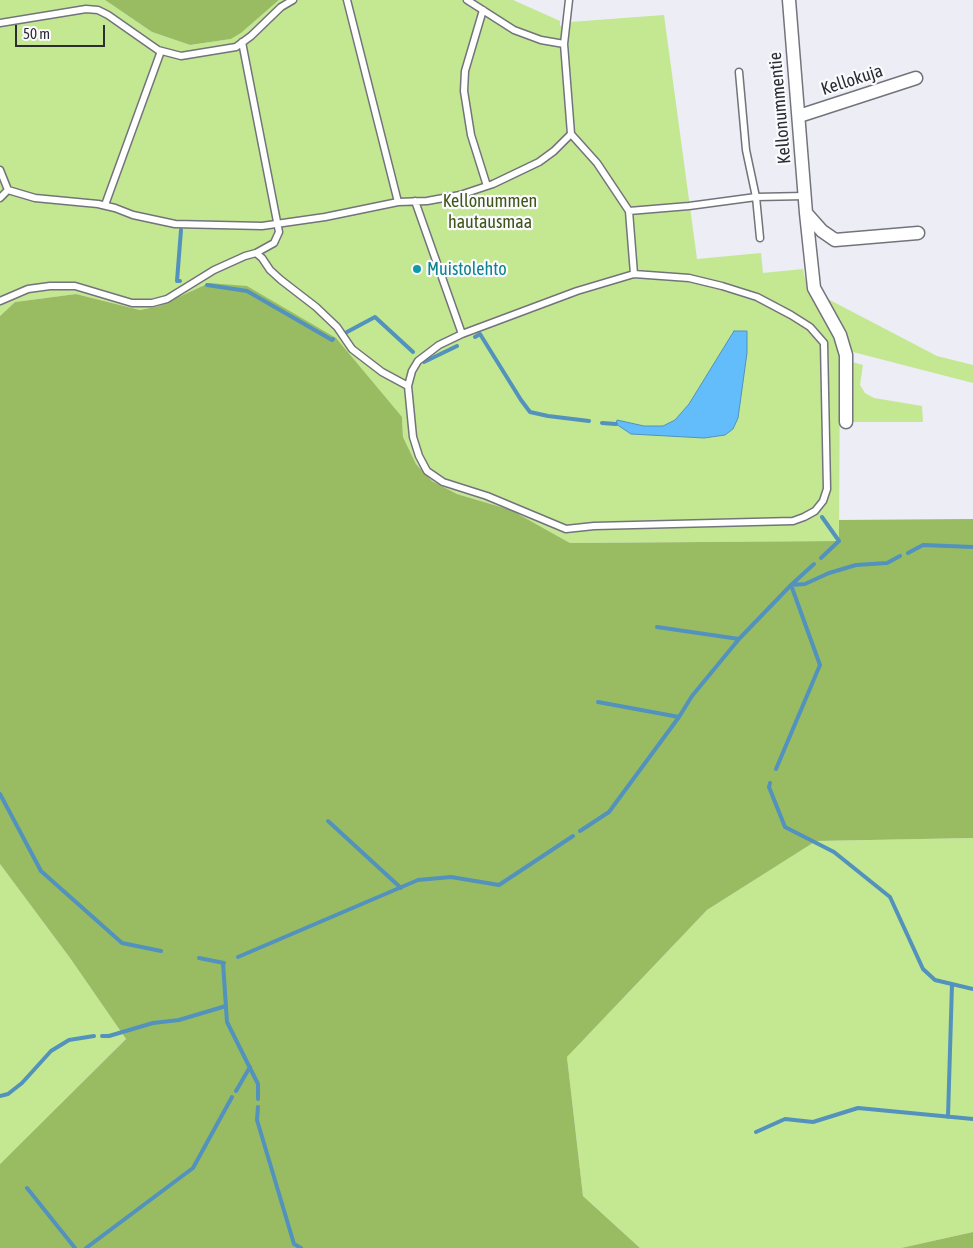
<!DOCTYPE html>
<style>
body{margin:0}
#map{position:relative;width:973px;height:1248px;overflow:hidden;background:#ecedf5;font-family:"Asap Condensed",sans-serif}
canvas{display:block}
.scale{position:absolute;left:15px;top:25px;width:90px;height:22px;box-sizing:border-box;border:2px solid #2c2d30;border-top:0;padding-left:6px;font-size:15px;line-height:18px;white-space:nowrap;color:#2c2d30;-webkit-text-stroke:4px #fafaff;paint-order:stroke}
</style>
<div id="map">
<canvas width="973" height="1248"></canvas>
<div class="scale">50 m</div>
</div>
<script>
const ctx = document.querySelector('canvas').getContext('2d');
ctx.lineJoin = 'round';
function fill(path, color) { ctx.fillStyle = color; ctx.fill(path, 'evenodd'); }
const shape = rows => new Path2D(rows.map(r => 'M' + r).join(''));
function strokePath(path, color, width, dash) { ctx.strokeStyle = color; ctx.lineWidth = width; ctx.lineCap = dash ? 'butt' : 'round'; ctx.setLineDash(dash || []); ctx.stroke(path); }
function label(font, color, halo, rows, align = 'center') {
  ctx.font = font + ' "Asap Condensed",sans-serif'; ctx.lineWidth = 4.5; ctx.setLineDash([]); ctx.textBaseline = 'middle'; ctx.strokeStyle = halo; ctx.fillStyle = color; for (const [text, x, y, turn = 0] of rows) {
    ctx.save(); ctx.translate(x, y); ctx.rotate((+turn || 0) * Math.PI / 180); ctx.textAlign = isNaN(turn) ? turn : align; if (halo) ctx.strokeText(text, 0, 0); ctx.fillText(text, 0, 0); ctx.restore();
  }
}
fill(shape([
 [0,0,105,0,152,32,190,45,231,39,241,33,279,0,513,0,560,21,560,26,569,28,570,22,664,15,697,259,761,253,763,273,803,269,808,292,835,339,840,358,839,541,570,543,511,510,457,494,432,481,416,464,403,437,402,417,209,283,159,306,140,310,76,294,15,302,0,316],
 [826,298,937,356,973,365,973,383,849,351],
 [849,361,863,365,860,385,865,393,874,398,922,406,923,422,851,422],
 [973,838,973,1232,901,1248,640,1248,583,1196,567,1057,707,910,816,841],
 [0,864,70,958,126,1039,0,1164]
]), '#c4e792');
fill(shape([
 [105,0,279,0,241,33,231,39,190,45,152,32],
 [209,283,247,286,336,338,402,417,403,437,416,464,432,481,457,494,511,510,570,543,839,541,839,520,973,519,973,838,816,841,707,910,567,1057,583,1196,640,1248,0,1248,0,1164,126,1039,70,958,0,864,0,316,15,302,76,294,140,310,159,306],
 [973,1232,973,1248,901,1248]
]), '#99bc63');
const water = shape([
 [734,331,747,331,747,353,738,418,733,429,725,435,704,438,631,434,616,424,617,420,644,426,663,426,675,420,689,404,734,331]
]);
fill(water, '#63bdfa');
strokePath(water, '#5292bd', 1);
strokePath(shape([
 [180,281,177,281,181,230],
 [207,285,247,291,332,340,333,339],
 [347,332,375,317,413,352],
 [475,337,480,334,521,400,530,412,548,416,589,421],
 [424,362,457,346],
 [602,423,616,424],
 [908,553,923,545,973,547],
 [821,558,839,541,822,517],
 [657,627,739,639],
 [598,702,679,717],
 [776,769,820,665,791,585,814,564],
 [770,783,769,787,785,827,834,852,890,897,923,969,935,980,973,989],
 [0,794,41,871,122,943,161,951],
 [328,821,401,888],
 [580,831,609,812,679,717,692,696,739,639,791,585,805,584,829,573,856,565,887,563,900,556],
 [238,957,418,880,451,877,499,885,573,836],
 [199,958,224,963],
 [223,963,227,1022,258,1084,258,1099],
 [102,1036,109,1036,153,1023,179,1020,226,1006],
 [236,1091,250,1067],
 [0,1096,8,1094,22,1083,51,1051,69,1040,94,1036],
 [258,1107,257,1120,294,1244,301,1248],
 [948,1117,952,984],
 [756,1132,785,1119,813,1122,858,1108,973,1119],
 [27,1188,75,1248],
 [86,1248,193,1168,232,1097]
]), '#5292bd', 4);
const lane = shape([
 [347,0,398,202],
 [467,0,514,30,541,40,564,44],
 [569,0,564,44,571,134,597,163,629,211,634,274],
 [483,10,465,71,464,91,471,135,487,186],
 [0,23,86,9,98,10,108,15,158,50,181,56,236,47,251,36,281,7,293,0],
 [242,42,279,232,274,243,256,253],
 [739,72,746,150,756,197,760,238],
 [0,170,8,190,35,198,98,204,115,208,133,215,175,224,262,226,325,217,398,202,427,201,460,195,493,184,539,162,554,151,571,134],
 [0,198,8,190],
 [415,201,462,334],
 [105,205,161,51],
 [629,211,689,206,756,197,805,196],
 [634,274,689,278,722,286,757,297,791,315,810,327,824,343,827,489,823,501,815,511,804,517,793,521,594,526,566,529,487,496,443,482,427,471,419,456,413,437,408,386,412,371,418,361,439,345,462,334,577,291,634,274],
 [0,301,28,289,50,286,75,286,132,303,152,303,167,299,214,270,245,256,256,253,262,258,270,270,281,280,316,307,337,327,352,349,382,372,408,386]
]);
const street = shape([
 [789,0,806,213,822,231,835,240,918,233],
 [799,116,916,78],
 [806,213,814,288,840,335,846,355,846,422]
]);
strokePath(lane, '#73747b', 9);
strokePath(street, '#73747b', 15);
strokePath(lane, '#fff', 6);
strokePath(street, '#fff', 12);
for (const [x, y, r, color] of [
 [417,269,5,"#0f9aa8"]
]) { const dot = new Path2D(); dot.arc(x, y, r, 0, 2 * Math.PI); ctx.fillStyle = color; ctx.fill(dot); strokePath(dot, '#fafaff', 2); }
label('18px', '#2c2d30', '#fafaff', [
 ["Kellokuja",852,80,-18],
 ["Kellonummentie",780,108,-95]
]);
label('18px', '#3e5516', '#fafaff', [
 ["Kellonummen",490,201],
 ["hautausmaa",490,222]
]);
label('18px', '#0d838f', '#fafaff', [
 ["Muistolehto",427,269]
], 'left');
</script>
